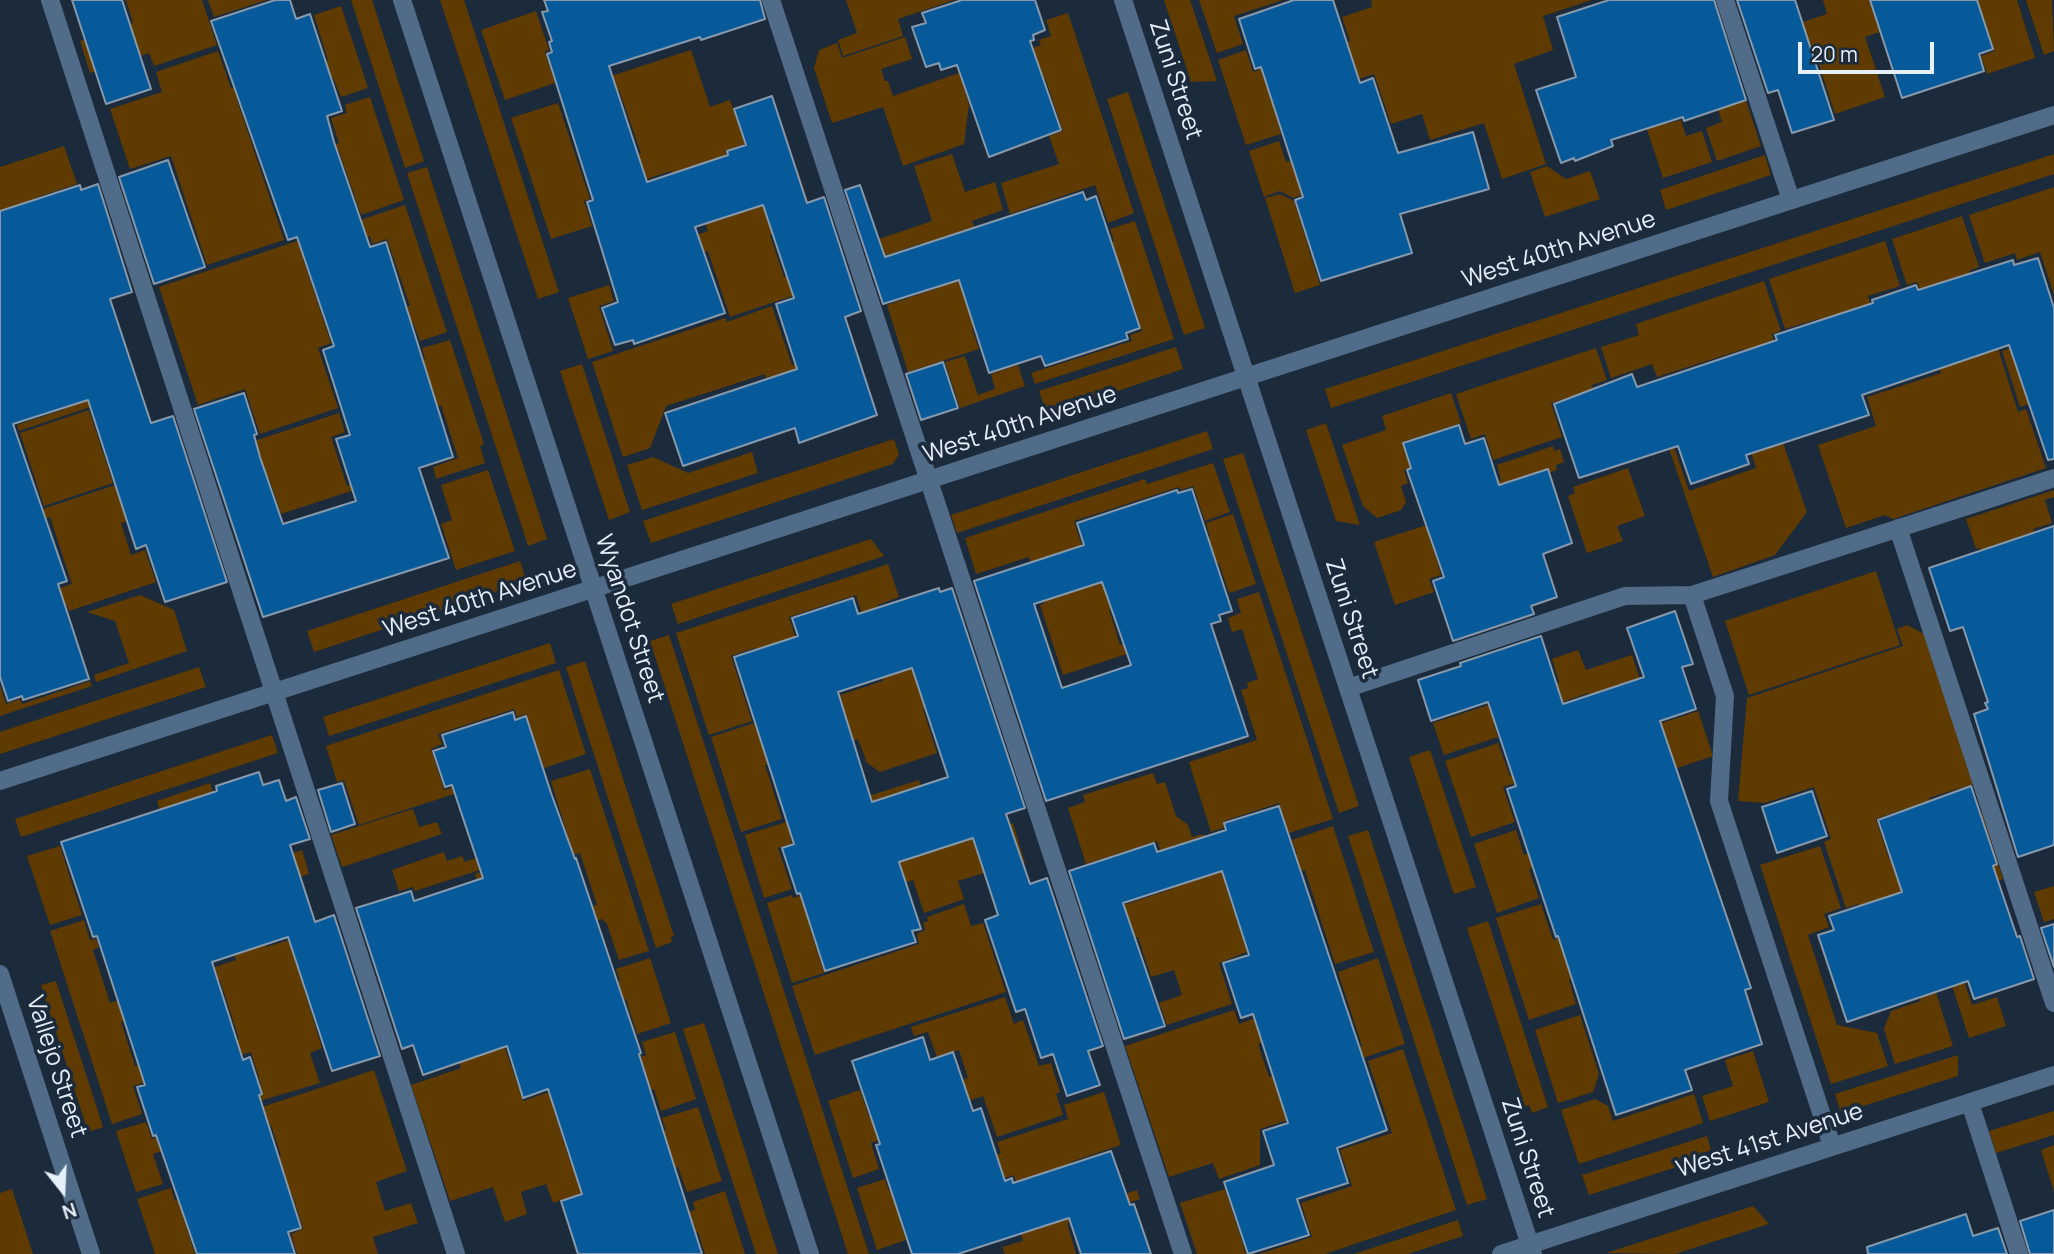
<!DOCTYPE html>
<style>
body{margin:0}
#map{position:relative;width:2054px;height:1254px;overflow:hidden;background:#1c2b3b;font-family:Manrope,sans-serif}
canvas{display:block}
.north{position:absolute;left:28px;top:1156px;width:70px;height:70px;-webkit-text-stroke:5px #1c2b3b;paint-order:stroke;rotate:162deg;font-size:19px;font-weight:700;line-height:28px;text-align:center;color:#e6f0fa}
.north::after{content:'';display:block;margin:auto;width:24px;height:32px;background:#e6f0fa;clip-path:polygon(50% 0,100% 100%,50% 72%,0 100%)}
.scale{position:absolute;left:1798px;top:42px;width:136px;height:32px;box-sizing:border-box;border:4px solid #e6f0fa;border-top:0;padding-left:9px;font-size:21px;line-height:24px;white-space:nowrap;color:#e6f0fa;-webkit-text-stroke:5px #1c2b3b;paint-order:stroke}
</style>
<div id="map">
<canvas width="2054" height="1254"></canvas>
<div class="north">N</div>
<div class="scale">20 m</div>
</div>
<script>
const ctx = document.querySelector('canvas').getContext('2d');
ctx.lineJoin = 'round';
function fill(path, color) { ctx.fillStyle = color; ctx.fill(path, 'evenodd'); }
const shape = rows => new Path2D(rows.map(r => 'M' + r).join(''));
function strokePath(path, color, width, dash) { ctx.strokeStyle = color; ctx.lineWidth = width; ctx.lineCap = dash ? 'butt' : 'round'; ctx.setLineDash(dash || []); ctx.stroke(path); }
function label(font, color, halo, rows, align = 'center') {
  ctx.font = font + ' Manrope,sans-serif'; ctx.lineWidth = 7; ctx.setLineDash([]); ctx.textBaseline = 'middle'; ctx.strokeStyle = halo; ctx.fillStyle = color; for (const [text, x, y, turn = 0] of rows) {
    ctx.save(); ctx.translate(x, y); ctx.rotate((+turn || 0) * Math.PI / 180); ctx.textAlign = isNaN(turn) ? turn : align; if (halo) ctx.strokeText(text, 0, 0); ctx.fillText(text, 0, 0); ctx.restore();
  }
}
fill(shape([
 [126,0,202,0,217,45,154,66,149,53,90,73,80,41,133,23],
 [208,0,267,0,214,17],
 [351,0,372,0,424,161,405,168],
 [440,0,464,0,559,292,538,299],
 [846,0,954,0,898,19,903,36,843,56,838,40,857,33],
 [1164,0,1190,0,1217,81,1191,82],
 [1199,0,1283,0,1234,16,1243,44,1217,53],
 [1371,0,1592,0,1543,16,1553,50,1514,64,1546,164,1502,179,1484,123,1430,140,1422,114,1391,124,1374,74,1284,103,1273,66,1350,41,1342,17,1372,7],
 [1713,0,1761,146,1717,161,1706,128,1722,122,1718,109],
 [1823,0,1869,0,1880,32,1865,37,1885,97,1835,114,1813,46,1772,59,1764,35,1827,14],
 [1957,0,2017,0,2035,58,1987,74,1981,56,1994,51,1981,10,1969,14],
 [2026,0,2052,0,2054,51,2044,55],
 [341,6,368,88,341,97,333,77,318,81,309,66,328,60,314,15],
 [536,11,549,50,545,52,555,83,505,100,481,30],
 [1068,13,1134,213,1108,223,1095,185,1010,214,1001,183,1059,164,1049,136,1063,131,1045,78,973,101,963,72,1041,45,1039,40,1051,36,1046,20],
 [905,37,912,59,881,69,885,81,888,81,893,96,959,73,969,104,964,144,903,166,883,107,832,123,814,68,819,50,837,43,842,58],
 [1619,45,1651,80,1666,124,1681,120,1686,136,1702,131,1712,162,1663,178],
 [691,50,710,107,730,100,745,144,725,151,738,189,673,178,671,171,592,197,584,172,641,153,619,90,564,107,559,93],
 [1246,50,1253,72,1270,66,1288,119,1278,123,1281,134,1246,145,1218,60],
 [218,51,231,88,240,86,244,98,237,100,284,240,207,265,171,156,130,169,110,109,162,92,156,72],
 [1128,92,1205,328,1184,335,1107,99],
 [370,97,404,200,361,215,339,151,265,175,263,168,339,143,331,118,347,113,345,105],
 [558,103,590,199,584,201,592,226,551,239,511,118],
 [1279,141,1286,162,1300,158,1400,163,1293,198,1280,191,1264,197,1249,151],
 [64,146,77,184,35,198,45,231,0,246,0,167],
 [952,154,965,192,995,182,1003,210,972,221,983,251,931,269,922,243,882,257,876,240,932,221,914,166],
 [2054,154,2054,174,1331,408,1325,389],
 [1765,155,1771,175,1666,210,1660,190],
 [1547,166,1566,179,1590,171,1600,199,1545,217,1530,172],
 [427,167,547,539,528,546,407,173],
 [798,172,814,220,770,235,784,277,828,263,834,282,730,317,708,251,691,256,694,236,708,231,699,204],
 [2054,187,2054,295,2040,252,2017,260,2015,253,1985,263,1969,215],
 [1280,194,1294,201,1320,285,1295,293,1265,198],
 [405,205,447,332,420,341,413,322,399,326,394,311,410,306,387,239,372,244,370,236,303,259,331,343,318,348,338,408,260,434,245,389,198,405,159,287],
 [1962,216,1979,267,1969,271,1973,284,1922,296,1917,282,1907,285,1892,239],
 [1135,221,1174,339,1035,384,1031,373,1132,341,1130,335,1142,331,1125,279,1113,282,1098,246,1114,241,1110,229],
 [1885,241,1900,286,1868,296,1872,308,1821,325,1818,319,1785,329,1769,279],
 [977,258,1024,311,972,328,979,349,908,372,887,305,938,288,934,272],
 [1764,281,1781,331,1772,334,1774,343,1764,408,1744,349,1657,377,1652,364,1611,378,1601,347,1639,335,1636,324],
 [609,285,614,301,599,306,613,351,588,359,568,298],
 [772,306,792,365,796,364,807,398,777,407,765,374,666,406,650,448,623,457,592,362,725,318,727,322],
 [2054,333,2054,396,2020,407,2002,351],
 [1995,339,2018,412,2026,409,2046,468,1893,519,1885,515,1846,528,1818,445,1876,426,1867,397,1941,373,1937,358],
 [450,340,484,444,480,446,485,463,436,479,433,467,458,458,441,405,426,409,411,365,425,360,422,348],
 [1176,347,1183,369,1073,406,1071,401,1045,409,1039,391],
 [1596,348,1607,380,1592,385,1593,390,1551,403,1562,437,1493,460,1485,434,1471,439,1456,394],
 [965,356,978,395,995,389,991,374,1018,365,1025,386,960,408,945,362],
 [582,364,630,512,609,520,560,371],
 [56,381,138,391,19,431,17,425,65,409],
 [1451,393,1461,423,1402,442,1410,467,1404,470,1408,483,1401,486,1406,502,1401,510,1377,518,1363,506,1342,445,1386,430,1382,416],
 [89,410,113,483,44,506,20,433],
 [1772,411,1807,512,1775,555,1713,577,1666,440,1671,438,1689,491,1756,468,1745,433],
 [339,413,345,432,331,437,347,486,361,481,363,487,281,514,269,478,225,493,212,455],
 [1326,423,1360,525,1336,521,1306,430],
 [1207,431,1213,449,957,533,951,515],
 [894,439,899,454,893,464,651,543,643,521],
 [1553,446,1554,451,1560,449,1564,462,1556,465,1557,470,1536,477,1543,499,1484,486,1501,480,1497,465],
 [752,452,758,473,642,510,627,465,653,457,688,473],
 [1243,453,1359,806,1339,813,1223,459],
 [1213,463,1230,512,1205,521,1193,486,1181,490,1179,487,1074,521,1093,581,1042,598,1029,557,976,574,965,538,1145,479,1147,484],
 [170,467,182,503,121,523,131,555,145,550,156,582,69,611,67,605,0,628,0,609,72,584,50,517,0,533,0,523],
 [1628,468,1645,516,1617,526,1623,541,1587,553,1568,496,1575,493,1573,487],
 [488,470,515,551,456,570,441,524,452,520,441,485],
 [2054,490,2054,497,2045,500,2052,523,2033,529,2054,593,2002,616,1980,548,1976,549,1966,519],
 [1233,514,1256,584,1229,593,1219,563,1207,567,1197,541,1210,537,1206,523],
 [1491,521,1431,540,1441,575,1429,579,1434,592,1395,605,1374,542,1430,524],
 [871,539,884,556,678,624,671,604],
 [520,561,527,582,314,652,307,631],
 [888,564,899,597,878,605,896,661,879,666,856,595,789,617,796,640,757,652,755,648,731,656,752,721,709,735,676,633],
 [1876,571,1900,645,1749,695,1725,621],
 [1109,579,1118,606,1109,609,1120,645,1130,643,1133,652,1063,675,1040,605,1044,604,1043,600],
 [1259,592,1333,819,1289,833,1279,803,1224,821,1225,827,1211,832,1189,762,1257,740,1241,690,1248,688,1247,683,1258,679,1242,629,1232,632,1228,618,1241,613,1237,599],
 [140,595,174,610,187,651,96,682,94,675,129,663,115,621,87,612],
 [1907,625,1926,635,1974,784,1929,798,1937,826,1982,813,2003,879,1989,884,1918,848,1904,809,1876,819,1889,859,1896,858,1910,903,1863,919,1858,904,1846,908,1824,842,1831,839,1814,787,1765,803,1738,801,1747,698,1903,646,1897,629],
 [669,635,869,1254,848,1254,650,641],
 [550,643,556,663,329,736,323,717],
 [956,647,972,693,923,709,937,753,880,772,867,763,858,739,839,745,837,743,765,765,782,819,741,832,711,737,883,681,880,671],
 [1578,650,1586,670,1632,655,1641,683,1592,700,1589,693,1494,725,1498,737,1444,755,1433,723,1559,682,1552,659],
 [585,661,674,936,671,937,672,942,656,948,566,667],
 [199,667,206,687,0,754,0,732],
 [559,670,586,754,544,768,526,714,517,717,514,709,438,734,442,744,431,749,444,790,458,786,460,792,359,825,344,780,337,782,326,746],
 [90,681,92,686,0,716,0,685,6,704,20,699,22,704],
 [1698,711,1713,756,1621,787,1653,726],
 [272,735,278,753,21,837,15,819],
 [1498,743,1510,776,1582,752,1585,760,1503,787,1515,822,1471,837,1445,761],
 [1430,750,1476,887,1454,894,1409,757],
 [590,769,649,951,619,960,607,924,602,919,507,951,581,910,597,905,580,853,477,882,475,874,490,869,489,863,568,837,551,781],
 [1153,773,1157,784,1165,782,1176,816,1188,825,1192,837,1203,834,1208,848,1165,862,1157,841,1086,864,1068,808,1085,802,1083,795],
 [919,780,930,815,875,810,790,837,792,843,778,848,792,889,764,898,745,835],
 [210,783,214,796,215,877,302,850,309,874,249,893,266,947,328,928,335,950,296,963,322,1048,310,1053,320,1083,256,1102,252,1089,261,1085,251,1052,241,1055,236,1041,239,1039,220,980,131,1008,128,995,236,960,215,894,189,902,157,801],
 [413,809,419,827,437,822,442,834,342,867,331,835],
 [1013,823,1025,863,985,876,984,873,958,881,964,899,924,913,913,880,817,911,895,859],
 [1613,825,1637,834,1529,869,1539,898,1497,913,1474,844,1516,830,1524,855],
 [1333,826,1374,952,1335,964,1305,870,1282,877,1276,861,1297,854,1292,840],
 [1368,830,1487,1199,1467,1205,1348,836],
 [60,846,82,915,50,925,27,856],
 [1820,846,1841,908,1824,914,1829,927,1808,935,1837,1025,1877,1033,1888,1066,1831,1084,1760,865],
 [1208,851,1215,874,1236,868,1276,874,1227,890,1247,952,1219,963,1232,1004,1167,1025,1159,1003,1182,995,1174,970,1151,977,1138,937,1095,951,1084,918,1172,889,1164,865],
 [444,852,447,861,462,856,465,862,476,858,480,870,415,891,413,887,399,891,392,870],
 [1917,878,1942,913,1972,1005,1997,997,2006,1026,1969,1038],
 [2054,886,2054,919,2044,922,2034,892],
 [807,894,816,922,809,925,824,973,792,983,767,903,792,895,793,898],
 [964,904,971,926,983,923,1006,992,815,1055,792,986,919,944,917,934,925,930,923,923,928,921,927,917],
 [1541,904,1553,940,1661,905,1653,953,1569,980,1576,1004,1529,1020,1496,918],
 [1909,908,1953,1046,1895,1064,1884,1029,1891,1011,1921,1001,1893,914],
 [84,920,90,940,96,939,99,947,93,950,110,1003,126,998,132,1018,121,1022,135,1066,143,1064,149,1081,133,1086,142,1114,112,1124,50,931],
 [1488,921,1548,1107,1532,1113,1529,1105,1525,1106,1467,928],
 [650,958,671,1023,637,1034,626,999,612,1003,607,985,620,981,616,969],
 [1378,958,1405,1044,1302,1078,1299,1067,1362,1046,1338,972],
 [56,981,103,1127,88,1132,41,985],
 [1005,997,1014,1024,1023,1020,1039,1066,1051,1063,1060,1092,1056,1094,1063,1115,997,1137,983,1096,895,1125,945,1087,968,1078,959,1050,937,1057,928,1032,914,1036,911,1027],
 [1234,1010,1239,1024,1264,1015,1272,1039,1258,1044,1269,1077,1294,1069,1309,1113,1260,1129,1260,1165,1219,1179,1213,1163,1169,1177,1125,1046],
 [1580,1015,1599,1074,1593,1092,1558,1103,1535,1030],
 [704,1023,778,1254,756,1254,683,1029],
 [449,1032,501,1036,523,1101,630,1065,635,1083,554,1111,571,1165,650,1139,659,1167,553,1203,546,1184,521,1192,527,1214,505,1222,493,1187,450,1201,411,1085,461,1068],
 [675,1032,696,1099,661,1111,654,1089,648,1091,631,1060,646,1055,642,1042],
 [1403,1049,1456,1210,1325,1254,1259,1254,1312,1237,1301,1203,1352,1186,1340,1150,1392,1133,1368,1061],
 [1753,1051,1769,1102,1710,1121,1702,1096,1733,1086,1725,1060],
 [1958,1055,1958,1076,1841,1113,1835,1094],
 [374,1070,407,1171,376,1182,385,1211,411,1203,418,1223,373,1237,378,1254,297,1254,291,1234,303,1229,292,1194,271,1201,270,1160,281,1156,271,1125,262,1128,256,1109],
 [860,1090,869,1117,885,1112,883,1139,871,1143,879,1169,853,1178,828,1101],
 [1104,1092,1121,1145,1071,1162,1085,1207,1137,1190,1140,1199,1067,1223,1076,1254,1005,1254,1002,1247,1023,1241,1018,1224,1029,1220,1014,1175,1002,1179,991,1157,1001,1153,997,1142,1068,1119,1064,1105],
 [1694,1094,1703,1123,1579,1164,1561,1110,1595,1099,1608,1106,1613,1121],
 [251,1107,170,1148,153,1154,163,1184,136,1192,116,1131,146,1122,152,1139],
 [698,1107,722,1181,687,1192,678,1167,664,1171,655,1133,666,1130,662,1118],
 [2054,1111,2054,1135,1996,1153,1989,1131],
 [1707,1136,1711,1150,1704,1153,1705,1158,1589,1195,1582,1175],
 [2054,1145,2054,1192,2041,1150],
 [885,1179,889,1191,902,1187,910,1210,898,1214,906,1240,877,1250,857,1188],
 [171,1188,175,1201,188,1197,193,1214,183,1217,195,1254,155,1254,137,1199],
 [12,1189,33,1254,0,1254,0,1193],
 [1225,1189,1246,1254,1197,1254,1180,1203],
 [725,1191,745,1254,705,1254,698,1232,686,1236,680,1215,695,1210,693,1202],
 [1753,1206,1769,1224,1675,1254,1606,1253],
 [1458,1220,1463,1236,1408,1254,1354,1254]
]), '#5f3a01');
const building = shape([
 [72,0,122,0,151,89,106,104,72,0],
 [275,0,290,0,296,19,310,14,342,111,327,116,334,142,370,247,386,242,453,457,419,468,449,558,263,617,194,409,244,393,257,434,254,435,260,457,283,524,356,501,336,439,350,435,323,350,334,346,297,237,288,240,211,21,275,0],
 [544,0,760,0,765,19,701,40,700,37,609,66,647,182,728,155,727,151,746,145,734,109,772,96,807,203,824,197,861,311,845,317,877,415,799,443,795,428,683,466,665,413,797,369,776,304,794,298,763,205,695,227,725,313,634,344,633,340,615,345,602,308,618,302,587,202,593,200,547,54,552,52,549,42,552,41,542,12,548,11,544,0],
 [962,0,1035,0,1045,30,1033,35,1034,40,1030,41,1061,130,989,157,957,65,941,70,939,63,926,67,912,27,926,23,922,13,962,0],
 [1294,0,1333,0,1360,83,1373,78,1398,153,1473,132,1489,189,1400,214,1412,253,1321,281,1295,200,1303,197,1261,67,1255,69,1239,19,1294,0],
 [1609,0,1714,0,1746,100,1684,121,1683,117,1611,140,1613,146,1575,161,1574,158,1561,163,1536,90,1576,77,1557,17,1609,0],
 [1737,0,1795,0,1834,120,1792,133,1778,90,1768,93,1737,0],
 [1870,0,1977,0,1993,49,1979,54,1984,71,1902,98,1870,0],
 [168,160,205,267,154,284,119,177,168,160],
 [98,184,132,292,110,299,151,423,173,416,227,582,165,602,146,545,136,549,88,400,13,424,67,581,58,584,89,679,23,700,22,696,8,701,0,677,0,211,80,185,81,190,98,184],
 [860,185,885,257,1083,192,1086,200,1096,196,1140,328,1126,333,1128,339,1045,366,1041,356,989,373,959,280,883,304,845,190,860,185],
 [2038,258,2054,308,2054,459,2048,460,2009,345,1862,395,1869,415,1746,455,1749,464,1691,484,1678,446,1579,478,1554,404,1632,374,1637,387,1777,340,1775,335,1873,303,1872,300,1916,285,1918,290,2013,260,2014,265,2038,258],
 [943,362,958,408,921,420,906,374,943,362],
 [1459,425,1465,444,1484,438,1499,485,1548,469,1572,543,1543,554,1557,597,1531,606,1534,614,1453,641,1433,581,1444,577,1407,470,1411,468,1403,443,1459,425],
 [1192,489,1232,611,1219,615,1221,621,1211,624,1248,736,1046,801,974,581,1084,545,1077,523,1177,490,1178,493,1192,489],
 [1102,582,1131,665,1062,688,1034,604,1102,582],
 [2054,526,2054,845,2018,857,1974,714,1988,709,1985,703,1988,702,1963,627,1950,631,1929,568,2054,526],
 [939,588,940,592,952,588,1025,808,1006,814,1030,884,1047,878,1103,1046,1088,1051,1100,1085,1067,1096,1053,1054,1041,1058,1025,1009,1016,1012,985,920,998,915,973,838,899,862,921,929,912,931,916,942,825,971,800,893,797,894,782,848,794,844,734,657,798,636,792,618,853,598,858,614,939,588],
 [912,668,948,777,872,802,838,692,912,668],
 [1675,611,1693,664,1682,667,1696,709,1660,721,1751,988,1745,990,1762,1044,1685,1070,1692,1090,1616,1115,1558,936,1556,937,1507,789,1516,786,1488,702,1431,721,1418,680,1461,666,1460,663,1541,636,1563,704,1644,677,1627,628,1675,611],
 [513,712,515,720,526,716,551,793,575,859,576,858,641,1053,639,1054,702,1254,578,1254,561,1201,582,1194,548,1089,523,1098,507,1046,423,1075,413,1045,402,1049,356,908,411,891,414,901,483,878,452,785,445,787,433,751,446,747,442,735,513,712],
 [259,772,263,785,279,780,286,801,296,797,310,839,290,845,315,922,334,915,380,1056,332,1071,288,937,212,962,243,1060,250,1057,262,1094,259,1095,301,1228,288,1232,295,1254,197,1254,156,1135,153,1136,137,1087,145,1085,97,936,93,937,61,842,217,791,216,786,259,772],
 [342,783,355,824,331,832,318,790,342,783],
 [1971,786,1997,864,1993,866,2017,937,2020,936,2034,979,1974,999,1968,981,1847,1022,1818,935,1834,930,1829,916,1902,892,1878,820,1971,786],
 [1812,791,1827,836,1777,853,1762,807,1812,791],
 [1279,806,1387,1130,1337,1148,1348,1183,1297,1199,1309,1235,1248,1254,1224,1182,1274,1165,1263,1131,1288,1123,1253,1014,1241,1018,1223,963,1249,955,1222,871,1123,903,1165,1026,1124,1039,1069,871,1154,843,1157,852,1226,830,1224,823,1279,806],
 [2054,924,2054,967,2041,928,2054,924],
 [923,1037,930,1060,953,1052,973,1111,981,1108,1005,1181,1012,1178,1013,1183,1111,1151,1130,1205,1134,1204,1151,1254,1081,1254,1069,1218,958,1254,912,1254,876,1145,880,1144,852,1061,923,1037],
 [2054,1210,2054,1254,2030,1254,2020,1221,2054,1210],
 [1966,1214,1973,1236,1998,1228,2007,1254,1868,1254,1867,1247,1966,1214]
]);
fill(building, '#075a9a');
strokePath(building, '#8799ac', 2);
strokePath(shape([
 [50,0,456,1254],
 [402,0,810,1254],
 [771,0,1183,1254],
 [1123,0,1533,1254],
 [1725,0,1791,200],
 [1898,528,2054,1003],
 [1692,595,1725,696,1719,801,1832,1146],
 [1348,688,1625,596,1692,595,2054,478],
 [0,781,2054,115],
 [0,974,91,1254],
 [1970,1103,2019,1254],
 [1501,1254,2054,1075]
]), '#506c88', 18);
label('24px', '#e6f0fa', '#1c2b3b', [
 ["Zuni Street",1175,80,72],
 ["West 40th Avenue",1559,250,-18],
 ["West 40th Avenue",1020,425,-18],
 ["West 40th Avenue",480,600,-18],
 ["Wyandot Street",629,619,72],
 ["Zuni Street",1351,619,72],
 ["Vallejo Street",56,1067,72],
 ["West 41st Avenue",1770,1141,-18],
 ["Zuni Street",1527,1158,72]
]);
</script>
